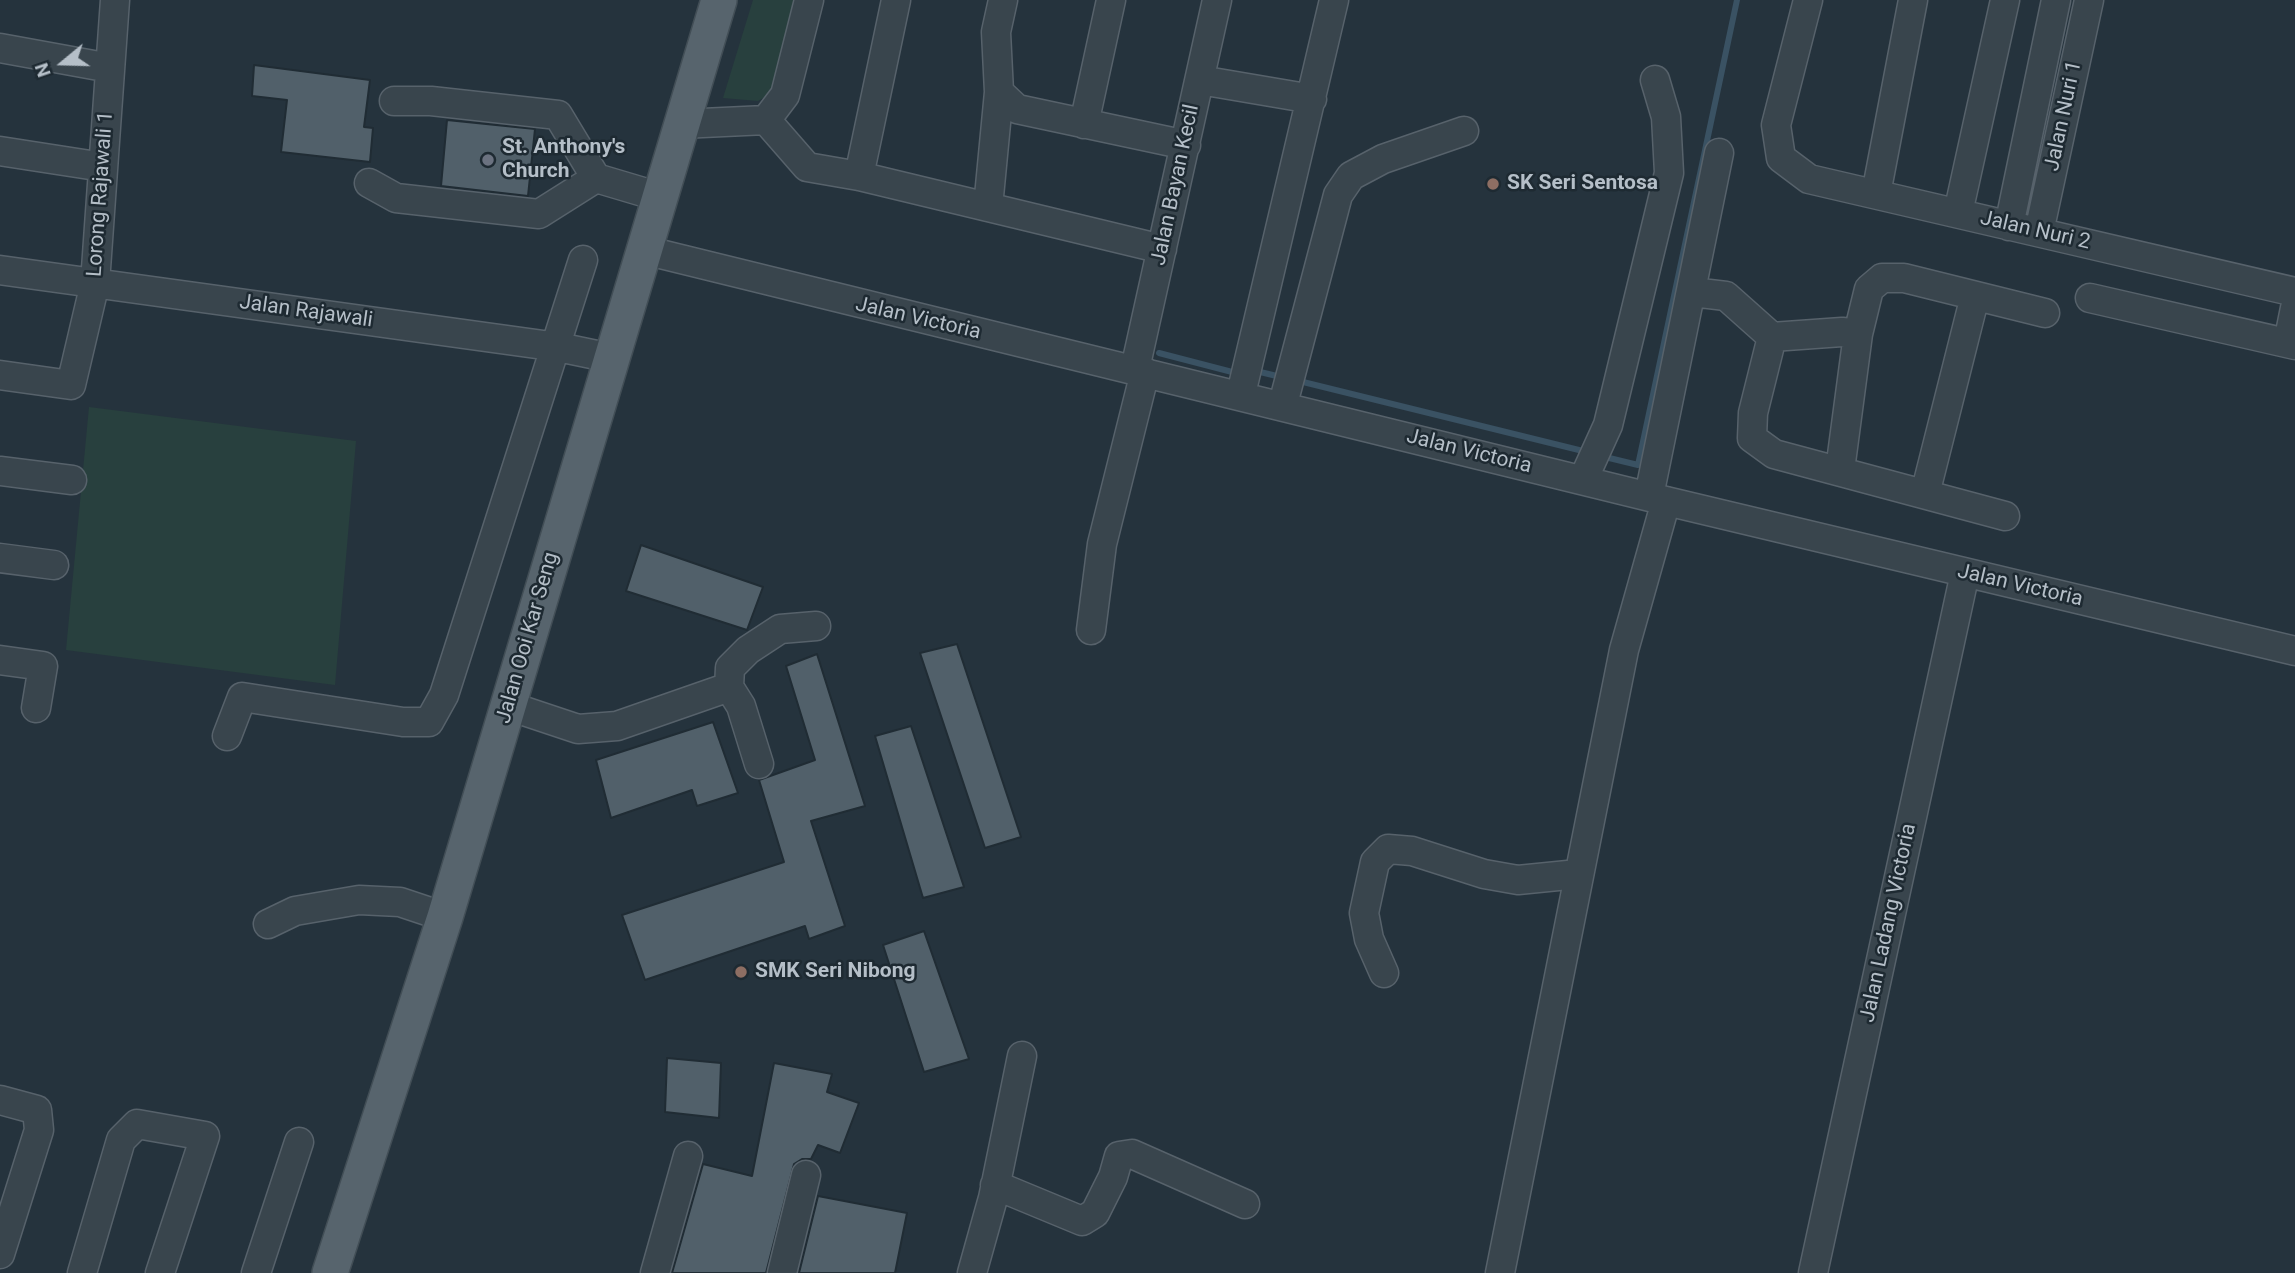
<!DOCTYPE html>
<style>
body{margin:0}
#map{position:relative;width:2295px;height:1273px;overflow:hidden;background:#25333d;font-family:Roboto,sans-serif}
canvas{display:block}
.north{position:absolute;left:28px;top:28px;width:70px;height:70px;-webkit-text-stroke:5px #1e2a32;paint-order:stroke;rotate:251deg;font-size:19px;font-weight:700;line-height:28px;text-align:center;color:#b5bfc8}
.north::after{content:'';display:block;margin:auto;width:24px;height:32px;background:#b5bfc8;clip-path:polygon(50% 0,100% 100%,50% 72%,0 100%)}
</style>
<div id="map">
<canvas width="2295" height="1273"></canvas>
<div class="north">N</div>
</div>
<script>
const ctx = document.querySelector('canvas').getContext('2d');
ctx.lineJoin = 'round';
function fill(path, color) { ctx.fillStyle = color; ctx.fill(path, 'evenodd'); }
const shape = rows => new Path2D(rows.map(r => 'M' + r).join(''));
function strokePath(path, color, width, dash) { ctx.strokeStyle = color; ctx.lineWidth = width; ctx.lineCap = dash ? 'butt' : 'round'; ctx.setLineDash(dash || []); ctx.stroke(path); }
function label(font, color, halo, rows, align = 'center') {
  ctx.font = font + ' Roboto,sans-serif'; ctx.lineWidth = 5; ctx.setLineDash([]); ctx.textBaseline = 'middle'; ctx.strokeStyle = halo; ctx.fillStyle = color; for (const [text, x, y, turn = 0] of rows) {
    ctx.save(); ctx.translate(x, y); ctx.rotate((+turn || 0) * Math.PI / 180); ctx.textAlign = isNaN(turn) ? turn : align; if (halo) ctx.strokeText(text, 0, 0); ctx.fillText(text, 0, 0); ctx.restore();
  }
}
fill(shape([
 [753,0,795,0,775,91,758,101,723,98],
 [89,407,356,441,335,685,66,650]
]), '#28403e');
strokePath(shape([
 [1159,353,1236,373],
 [1256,371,1281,377],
 [1295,380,1587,452],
 [1601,456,1638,465,1737,0]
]), '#3a5263', 6);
const building = shape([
 [254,65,370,80,364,127,373,128,370,162,281,152,287,100,252,96,254,65],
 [447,120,535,129,528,196,441,186,447,120],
 [641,545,763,587,747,630,626,591,641,545],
 [957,644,1021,837,985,848,920,653,957,644],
 [817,654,865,806,811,821,845,926,809,939,805,926,645,980,622,915,784,862,759,780,815,760,786,666,817,654],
 [713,722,738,793,697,806,692,790,611,818,596,760,713,722],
 [911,726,964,887,923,898,875,736,911,726],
 [924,931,969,1059,924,1072,883,945,924,931],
 [667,1058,721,1063,719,1118,665,1112,667,1058],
 [774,1063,832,1074,827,1092,859,1103,840,1153,818,1145,811,1159,802,1159,794,1164,766,1273,672,1273,703,1164,752,1176,774,1063],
 [818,1196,907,1213,895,1273,799,1273,818,1196]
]);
fill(building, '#51606a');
strokePath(building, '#202c34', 2);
const minor = shape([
 [1003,0,996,32,999,92,1017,109,1186,145],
 [1808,0,1776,125,1781,158,1809,179,2295,292],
 [0,48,110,68],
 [1200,80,1312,99],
 [394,101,431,101,558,115,596,178],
 [766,120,807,167,859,176,1162,249],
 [681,124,766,120,785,95,809,0],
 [1084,124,1111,0],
 [0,151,103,167],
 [859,176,896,0],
 [369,183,396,198,539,214,596,178,660,197],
 [1876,194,1913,0],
 [988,207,999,92],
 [1958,213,2005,0],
 [2009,226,2056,0],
 [2039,232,2089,0],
 [644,250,1666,501,2295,651],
 [0,270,558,347,611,358],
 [1692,292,1726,296,1772,337,1842,332,1858,334],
 [2090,298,2295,345],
 [1772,337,1753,413,1752,438,1774,454,2005,516],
 [2288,343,2295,308],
 [1135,369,1217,0],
 [0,375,71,385,95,283,115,0],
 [1241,394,1334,0],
 [1283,404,1338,195,1351,176,1383,159,1464,131],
 [1840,470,1858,334,1869,289,1882,278,1904,278,2045,313],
 [0,471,72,480],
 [1583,480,1608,425,1669,173,1666,117,1655,80],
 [1925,494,1975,296],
 [1649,496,1719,153],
 [0,558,54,565],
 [1091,630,1102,544,1145,372],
 [0,660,43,666,36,708],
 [729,687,730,668,748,650,780,629,816,626],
 [509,706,578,729,617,726,729,687,741,706,759,764],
 [227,736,242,697,403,722,429,722,444,695,583,260],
 [268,924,295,911,359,900,400,902,445,917],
 [1384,973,1369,939,1364,913,1375,862,1388,849,1412,851,1484,874,1518,880,1578,874],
 [0,1100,37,1110,39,1130,0,1254],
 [995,1185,1082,1221,1095,1213,1113,1177,1119,1156,1132,1154,1245,1204],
 [82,1273,121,1140,137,1124,205,1136,160,1273],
 [256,1273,299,1142],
 [655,1273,688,1156],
 [782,1273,806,1175],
 [972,1273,993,1198,1022,1056],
 [1500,1273,1624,650,1666,501],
 [1813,1273,1965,573]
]);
const major = shape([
 [330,1273,445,917,719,0]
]);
strokePath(minor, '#57626b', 31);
strokePath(major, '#424e56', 38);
strokePath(minor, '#39454d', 28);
strokePath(major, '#57646d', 35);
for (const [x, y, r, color] of [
 [488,160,7,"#6b7280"],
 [1493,184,7,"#8d6e63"],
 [741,972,7,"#8d6e63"]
]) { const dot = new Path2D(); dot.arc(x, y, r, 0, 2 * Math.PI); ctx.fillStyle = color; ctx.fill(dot); strokePath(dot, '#1e2a32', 2.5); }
label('21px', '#b5bfc8', '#1e2a32', [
 ["Jalan Nuri 1",2064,116,-78],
 ["Jalan Bayan Kecil",1176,185,-78],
 ["Lorong Rajawali 1",101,194,-86],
 ["Jalan Nuri 2",2035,231,13],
 ["Jalan Rajawali",306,312,8],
 ["Jalan Victoria",918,319,13],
 ["Jalan Victoria",1469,452,14],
 ["Jalan Victoria",2020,586,13],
 ["Jalan Ooi Kar Seng",528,638,-74],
 ["Jalan Ladang Victoria",1889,923,-78]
]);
label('bold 21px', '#b5bfc8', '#1e2a32', [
 ["St. Anthony's",502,148],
 ["Church",502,172],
 ["SK Seri Sentosa",1507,184],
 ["SMK Seri Nibong",755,972]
], 'left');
</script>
